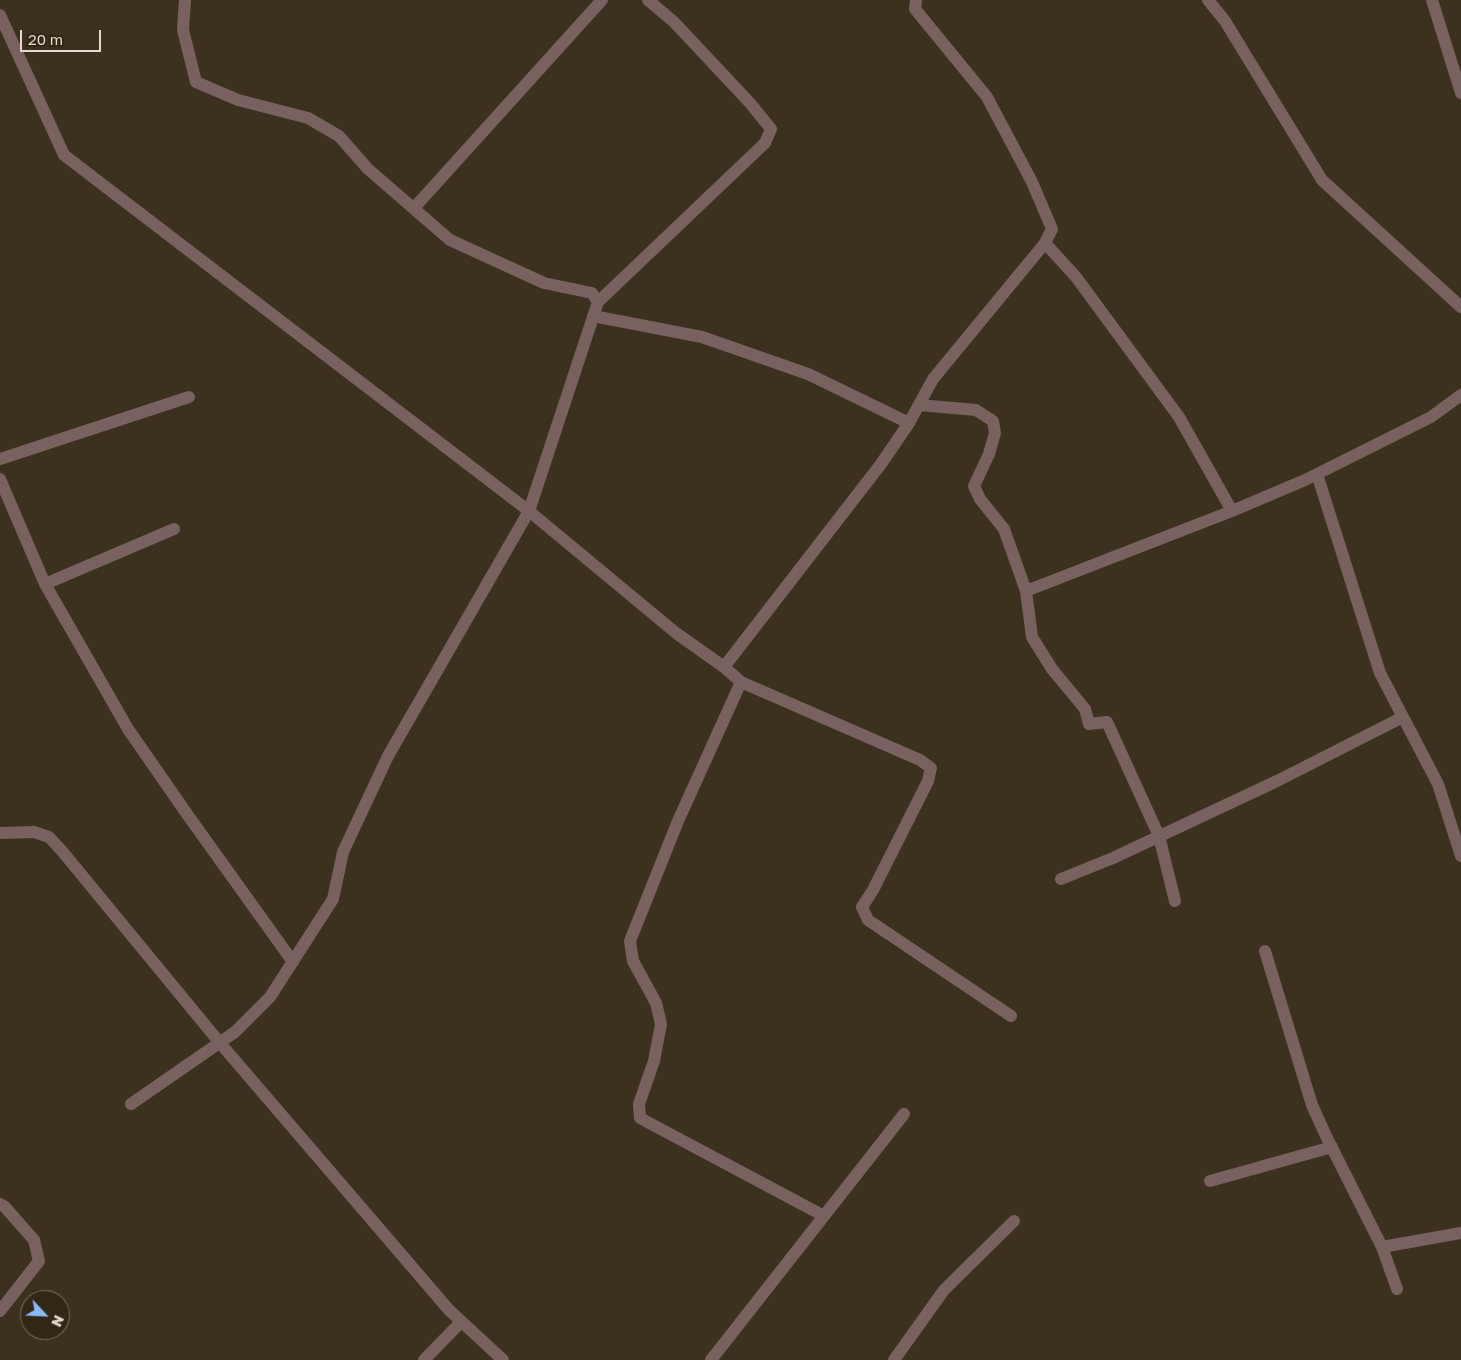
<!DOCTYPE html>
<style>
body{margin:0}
#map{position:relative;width:1461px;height:1360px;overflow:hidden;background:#3c311f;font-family:"Golos Text",sans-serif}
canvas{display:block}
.north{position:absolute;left:20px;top:1290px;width:50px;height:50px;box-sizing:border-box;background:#322715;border:1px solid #786f5f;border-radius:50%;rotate:115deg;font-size:14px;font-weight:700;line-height:20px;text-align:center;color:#e1dacf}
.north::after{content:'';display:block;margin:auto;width:18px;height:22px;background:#89bafc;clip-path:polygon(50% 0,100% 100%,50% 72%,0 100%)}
.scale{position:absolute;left:20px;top:30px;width:81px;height:22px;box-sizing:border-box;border:2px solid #e1dacf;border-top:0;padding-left:6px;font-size:15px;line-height:18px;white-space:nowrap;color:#e1dacf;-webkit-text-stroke:4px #322715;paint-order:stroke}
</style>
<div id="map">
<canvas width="1461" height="1360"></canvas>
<div class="north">N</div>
<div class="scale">20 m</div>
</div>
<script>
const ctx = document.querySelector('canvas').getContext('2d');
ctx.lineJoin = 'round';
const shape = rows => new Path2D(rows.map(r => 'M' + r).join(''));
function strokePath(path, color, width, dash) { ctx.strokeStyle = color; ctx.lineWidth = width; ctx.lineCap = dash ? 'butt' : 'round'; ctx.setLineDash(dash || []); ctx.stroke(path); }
strokePath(shape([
 [185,0,183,30,196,82,238,100,308,118,339,136,368,169,450,240,544,283,592,293,598,302],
 [1208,0,1225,21,1322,180,1461,307],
 [1432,0,1461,93],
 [0,15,64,155,529,511,676,633,724,667,741,682,920,760,931,768,928,781,873,890,862,907,868,920,1011,1016],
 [414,208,602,0],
 [1045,243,1076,277,1179,417,1232,511],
 [593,316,702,337,808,374,909,423],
 [919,405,976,410,993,421,995,433,989,454,974,486,980,499,1004,529,1026,591,1032,637,1052,669,1085,709,1089,724,1107,722,1159,836,1175,901],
 [0,459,189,397],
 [1317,474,1380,673,1438,784,1461,856],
 [0,479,45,584,128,729,187,814,293,962],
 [45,584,174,529],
 [1026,591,1232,511,1305,480,1431,417,1461,395],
 [724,667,881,464,909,423,933,379,1045,243,1052,229,1032,182,987,97,915,9,916,0],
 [741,682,678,821,630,941,633,961,656,1003,661,1024,654,1061,639,1104,640,1118,824,1216],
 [0,833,34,832,49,837,62,851,220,1043,449,1310,503,1360],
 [1061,879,1113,858,1277,781,1403,717],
 [1265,951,1312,1105,1326,1136,1382,1247,1397,1289],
 [131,1104,235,1032,270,997,333,899,343,852,388,756,529,511,598,302,765,143,771,129,750,103,674,22,648,0],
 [1210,1181,1332,1147],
 [0,1204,5,1207,34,1240,39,1261,0,1311],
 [1382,1247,1461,1233],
 [424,1360,461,1322],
 [711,1360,904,1114],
 [894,1360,944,1290,1014,1221]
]), '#78615e', 12);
</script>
